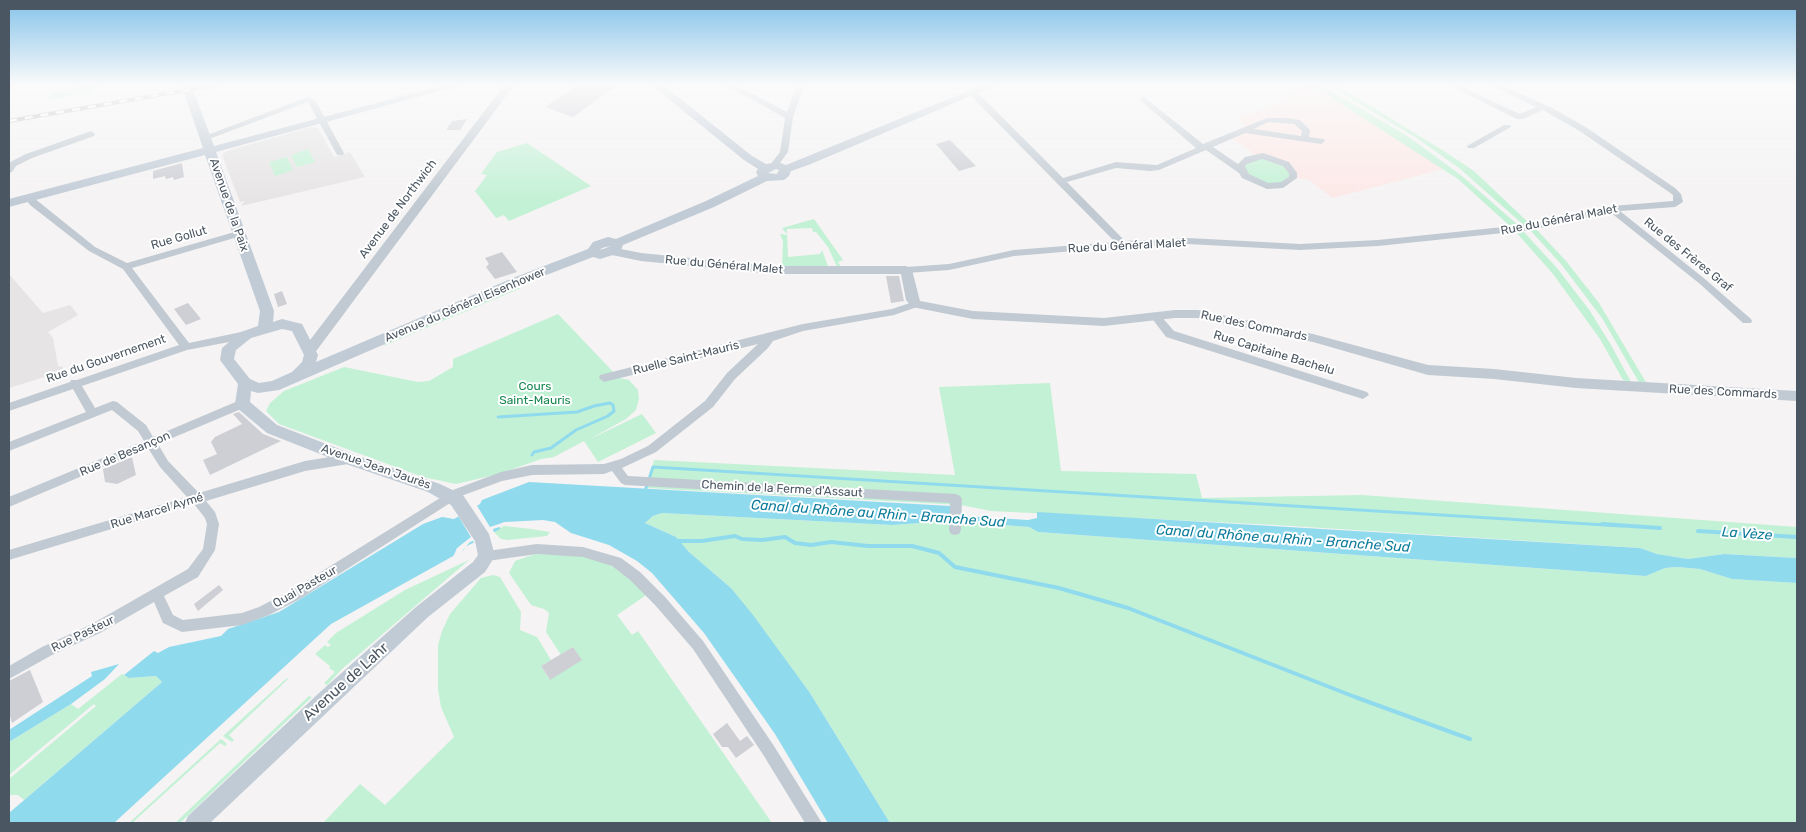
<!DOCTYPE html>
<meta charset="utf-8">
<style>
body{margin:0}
#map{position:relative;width:1806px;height:832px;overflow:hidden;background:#f5f3f3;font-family:Rubik,sans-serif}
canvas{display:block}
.frame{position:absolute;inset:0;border:10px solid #4a5661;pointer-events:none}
</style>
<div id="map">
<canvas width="1806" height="832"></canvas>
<div class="frame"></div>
</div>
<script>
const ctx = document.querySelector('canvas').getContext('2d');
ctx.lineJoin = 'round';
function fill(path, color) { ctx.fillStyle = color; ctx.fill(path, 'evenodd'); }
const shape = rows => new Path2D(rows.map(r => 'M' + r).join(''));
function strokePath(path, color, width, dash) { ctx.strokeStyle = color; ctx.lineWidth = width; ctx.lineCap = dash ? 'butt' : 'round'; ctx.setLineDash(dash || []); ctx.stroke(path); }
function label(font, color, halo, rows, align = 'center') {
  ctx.font = font + ' Rubik,sans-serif'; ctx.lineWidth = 4; ctx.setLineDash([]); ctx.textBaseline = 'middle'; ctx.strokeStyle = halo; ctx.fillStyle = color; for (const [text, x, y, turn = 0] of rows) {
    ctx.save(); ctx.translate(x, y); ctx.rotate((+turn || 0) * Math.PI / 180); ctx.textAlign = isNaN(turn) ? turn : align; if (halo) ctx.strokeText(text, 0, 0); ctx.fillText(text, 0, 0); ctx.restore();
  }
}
fill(shape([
 [311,127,318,128,334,157,350,152,365,177,241,206,245,201,240,202,222,155,227,151],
 [9,274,43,313,70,305,78,315,48,332,53,338,58,366,63,367,64,371,9,388]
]), '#e6e4e5');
fill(shape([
 [1311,85,1424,156,1443,169,1333,198,1309,180,1296,178,1255,155,1232,138,1249,128,1241,123,1240,118,1288,100,1283,96]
]), '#fce8e6');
fill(shape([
 [91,84,99,84,92,93,47,100,53,91],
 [1310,84,1319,84,1409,137,1462,176,1519,226,1511,227,1458,179],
 [1326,84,1335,84,1444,151,1474,171,1531,225,1525,226,1459,168,1415,137],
 [527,143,591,186,509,221,504,215,496,218,475,191,487,175,481,174,497,152],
 [308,149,315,162,297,167,291,155],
 [287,157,293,170,275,176,269,162],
 [1255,157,1286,164,1293,178,1275,186,1251,180,1243,162],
 [814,219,843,260,838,262,841,267,837,267,828,247,816,232,813,232,812,228,787,229,787,234,782,228],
 [1536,229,1566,261,1599,303,1647,384,1640,384,1602,318,1561,264,1530,230],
 [1522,230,1557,268,1590,311,1611,345,1631,382,1623,380,1600,339,1553,274,1515,231],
 [780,234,787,235,788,257,820,254,822,250,828,266,782,266,783,241],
 [516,288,521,288,383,346,390,340],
 [558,314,619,378,629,380,638,390,639,399,636,410,626,419,588,440,642,414,656,433,598,462,584,441,554,457,541,459,499,474,456,484,423,477,279,424,266,411,270,403,284,391,344,367,418,382,429,381,453,367,453,359],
 [1050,383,1061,471,1196,474,1202,498,1362,495,1797,527,1797,558,1724,554,1688,559,1657,554,1640,548,1275,525,991,511,961,505,648,488,654,460,955,475,939,387],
 [662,513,892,525,950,521,1029,527,1038,532,1163,541,1646,576,1665,568,1677,567,1700,569,1732,579,1797,583,1797,823,890,823,810,693,731,588,689,552,676,537,645,523,653,516],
 [504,526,531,529,550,532,547,536,507,540,501,539,494,532],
 [535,554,581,555,604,562,615,568,645,592,645,596,617,615,632,635,638,631,772,823,323,823,360,784,385,805,454,737,441,707,438,689,438,645,442,631,450,614,481,578,493,575,500,577,521,612,520,630,537,637,551,660,541,666,549,679,581,660,573,647,561,655,546,632,549,613,544,609,531,605,509,573,515,561],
 [469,560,342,669,327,685,324,683,335,672,329,668,330,666,315,654,325,645,328,647,331,645,327,642,336,633,405,590],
 [122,674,129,678,156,676,162,682,24,800,18,795,9,795,9,779,96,706,94,704,9,775,9,742,71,704,78,709],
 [287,678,288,679,229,735,234,740,232,742,223,736],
 [309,696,312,697,180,823,175,823],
 [221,739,227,744,225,746,220,743,132,823,129,823]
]), '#c3f1d5');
fill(shape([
 [529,482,950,506,950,515,1028,520,1037,518,1037,512,1640,548,1657,554,1688,559,1724,554,1797,558,1797,583,1732,579,1700,569,1677,567,1665,568,1646,576,1163,541,1038,532,1029,527,950,521,892,525,662,513,653,516,645,523,676,537,689,552,731,588,753,615,810,693,890,823,828,823,775,734,704,633,652,573,637,561,609,545,571,533,555,522,543,520,505,522,500,524,500,529,465,547,464,550,331,624,114,823,9,823,9,813,162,682,156,676,129,678,124,675,154,651,158,653,169,647,221,636,228,629,279,612,423,524,442,517,454,519,480,504,482,500],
 [119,664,105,679,71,704,9,742,9,730,92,676,91,672]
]), '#90daee');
fill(shape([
 [476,504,490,527,505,522,525,524,506,525,493,529,494,533,475,543,473,541,470,542,458,556,453,557,457,548,471,537,457,514]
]), '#f5f3f3');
strokePath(shape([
 [498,417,577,412,594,406,610,403,613,405,614,411,608,416,576,430,551,448,534,452,532,455],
 [645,491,653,467,1622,526]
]), '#90daee', 3);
strokePath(shape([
 [1602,524,1660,528],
 [1698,531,1797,537],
 [675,541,702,541,735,536,742,539,762,540,785,537,795,543,811,545,831,542,868,546,912,546,939,553,955,567,1059,588,1128,608,1355,697,1470,739]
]), '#90daee', 4);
fill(shape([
 [579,84,619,84,573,117,545,107],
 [467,119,460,130,446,130,452,121],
 [950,140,976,166,959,171,936,144],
 [182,163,184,177,174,180,173,177,166,179,165,176,153,179,153,171],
 [502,252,517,272,495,279,486,267,489,264,485,258],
 [886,276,899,276,904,301,891,303],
 [282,291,287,304,278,307,274,294],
 [188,303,201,319,186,325,174,309],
 [239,412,263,434,281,441,210,475,203,460,217,454,211,442,215,437,242,424,233,414],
 [132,457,136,475,117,484,105,482,103,469],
 [219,585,223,590,198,611,194,604],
 [573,647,582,660,550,680,541,666],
 [30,670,43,702,12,723,9,713,9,681],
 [727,723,740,741,747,736,754,745,736,758,728,747,722,747,713,734]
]), '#cdcfd5');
fill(shape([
 [724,84,734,84,787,112,797,84,805,84,793,117,788,152,777,167,771,167,770,165,780,152,785,118,724,84],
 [1446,84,1456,84,1520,114,1536,107,1488,84,1499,84,1552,108,1584,126,1675,188,1681,194,1683,202,1675,207,1620,211,1706,280,1751,319,1752,321,1751,323,1743,323,1700,284,1610,212,1532,230,1378,246,1300,250,1188,244,1123,247,1014,256,949,270,906,273,901,270,906,267,949,264,1014,250,1115,242,970,95,969,93,973,91,976,91,1063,178,1116,162,1157,165,1196,148,1141,101,1141,97,1144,97,1203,144,1267,118,1286,118,1300,120,1310,130,1309,137,1324,139,1325,141,1321,144,1245,133,1213,147,1238,164,1245,157,1263,153,1289,162,1297,173,1297,178,1283,188,1267,189,1242,178,1239,173,1206,150,1159,170,1150,171,1116,168,1067,182,1125,241,1188,238,1300,244,1378,240,1532,224,1612,206,1673,201,1673,195,1669,192,1578,130,1546,112,1543,110,1523,119,1517,119,1446,84],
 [1268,122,1294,124,1302,131,1301,136,1254,129,1268,122],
 [1262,159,1283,166,1289,173,1289,177,1281,182,1268,183,1249,174,1245,166,1247,164,1262,159],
 [308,97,315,100,344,153,343,155,337,155,336,153,308,102,209,139,203,139,202,137,308,97],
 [1504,125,1510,125,1511,127,1474,148,1468,148,1467,146,1504,125],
 [91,131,95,134,94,136,32,158,16,166,12,172,9,173,10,162,26,154,91,131],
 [29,194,95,247,127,263,238,231,243,234,241,236,132,268,189,343,246,331,250,332,251,335,250,338,187,350,82,386,95,408,113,401,117,402,146,425,153,437,238,401,246,401,248,404,246,407,158,444,168,461,199,493,305,461,348,454,352,456,354,459,352,462,348,464,305,471,206,501,215,512,219,524,215,550,198,577,164,596,173,615,183,620,242,613,259,607,290,591,453,490,501,472,532,465,604,464,621,459,648,446,705,401,727,373,758,344,604,382,599,378,600,375,803,324,892,309,916,301,921,304,920,306,894,315,803,331,773,341,768,348,735,379,713,407,656,452,622,468,628,476,956,494,960,496,962,499,961,530,959,534,955,535,951,534,949,530,950,503,625,485,621,483,612,471,604,474,532,475,502,481,461,496,300,599,269,615,242,625,182,632,163,623,154,602,100,633,52,655,9,679,9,666,42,647,90,625,188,569,203,549,207,524,205,518,194,504,9,560,9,550,187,497,160,467,148,448,9,507,9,497,144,441,138,431,112,410,9,451,9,442,86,412,73,389,9,411,9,403,70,382,71,380,77,380,179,345,123,269,89,251,30,205,24,197,29,194],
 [1156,314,1160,315,1174,331,1367,392,1369,395,1363,399,1166,337,1151,317,1156,314],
 [537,544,583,547,621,558,640,572,665,597,703,641,774,746,822,823,805,823,764,756,693,649,655,605,630,580,612,566,583,557,537,554,487,561,483,560,481,556,483,552,487,551,537,544]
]), '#c1cad2');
fill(shape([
 [505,84,515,84,314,354,304,354,303,351,304,348,505,84],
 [611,247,641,253,772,266,906,266,912,270,920,301,973,311,1104,318,1175,310,1198,310,1313,334,1428,365,1494,369,1576,378,1797,391,1797,401,1576,388,1494,379,1428,375,1313,342,1198,318,1175,318,1104,326,973,319,912,307,906,300,901,274,772,274,641,261,607,254,607,248,611,247]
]), '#c1cad2');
fill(shape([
 [181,84,191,84,214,146,448,84,465,84,216,152,274,311,273,322,282,319,302,324,318,355,316,362,513,278,588,249,593,242,608,237,616,239,706,201,758,176,756,172,758,169,744,160,650,84,662,84,752,156,766,164,778,162,786,165,985,84,999,84,811,164,791,171,789,176,784,180,767,181,714,207,623,245,621,250,616,254,600,259,593,257,523,284,279,390,258,393,251,391,250,402,277,425,355,455,440,484,463,495,489,534,495,556,485,572,428,617,210,823,185,823,188,816,319,693,416,607,473,562,478,555,475,541,451,505,428,492,343,463,267,433,237,408,235,404,238,384,220,360,222,348,241,332,258,326,260,311,205,155,9,207,9,199,203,148,181,84],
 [776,169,779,170,777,174,768,173,776,169],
 [610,246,606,248,600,250,602,248,610,246],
 [282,329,292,331,304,355,302,362,292,372,272,381,259,383,250,379,234,359,236,350,251,338,282,329]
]), '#c1cbd6');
const rail = shape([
 [9,121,222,84]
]);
strokePath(rail, '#b5b8bd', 4);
strokePath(rail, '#fff', 2.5, [8]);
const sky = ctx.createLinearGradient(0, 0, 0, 201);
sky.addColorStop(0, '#85c3ea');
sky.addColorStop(0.42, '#fafafa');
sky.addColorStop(1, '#fafafa00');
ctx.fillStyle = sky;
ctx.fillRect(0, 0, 1806, 201);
label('12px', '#4a5661', '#fff', [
 ["Avenue de la Paix",229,205,71],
 ["Avenue de Northwich",398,209,-53],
 ["Rue du Général Malet",1559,220,-11],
 ["Rue Gollut",179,238,-16],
 ["Rue du Général Malet",1127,246,-3],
 ["Rue des Frères Graf",1688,255,39],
 ["Rue du Général Malet",724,265,5],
 ["Avenue du Général Eisenhower",465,305,-23],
 ["Rue des Commards",1254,326,12],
 ["Rue Capitaine Bachelu",1274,353,17],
 ["Ruelle Saint-Mauris",686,358,-14],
 ["Rue du Gouvernement",106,359,-19],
 ["Rue des Commards",1723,392,3],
 ["Rue de Besançon",125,454,-23],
 ["Avenue Jean Jaurès",376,467,19],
 ["Chemin de la Ferme d'Assaut",782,489,3],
 ["Rue Marcel Aymé",157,511,-17],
 ["Quai Pasteur",305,587,-30],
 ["Rue Pasteur",83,634,-26]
]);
label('12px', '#17864f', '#fff', [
 ["Cours",535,387],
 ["Saint-Mauris",535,401]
]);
label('italic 14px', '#0c7c9b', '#fff', [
 ["Canal du Rhône au Rhin - Branche Sud",878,514,4],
 ["La Vèze",1747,534,4],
 ["Canal du Rhône au Rhin - Branche Sud",1283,539,4]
]);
label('15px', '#4a5661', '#fff', [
 ["Avenue de Lahr",346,682,-42]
]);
</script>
